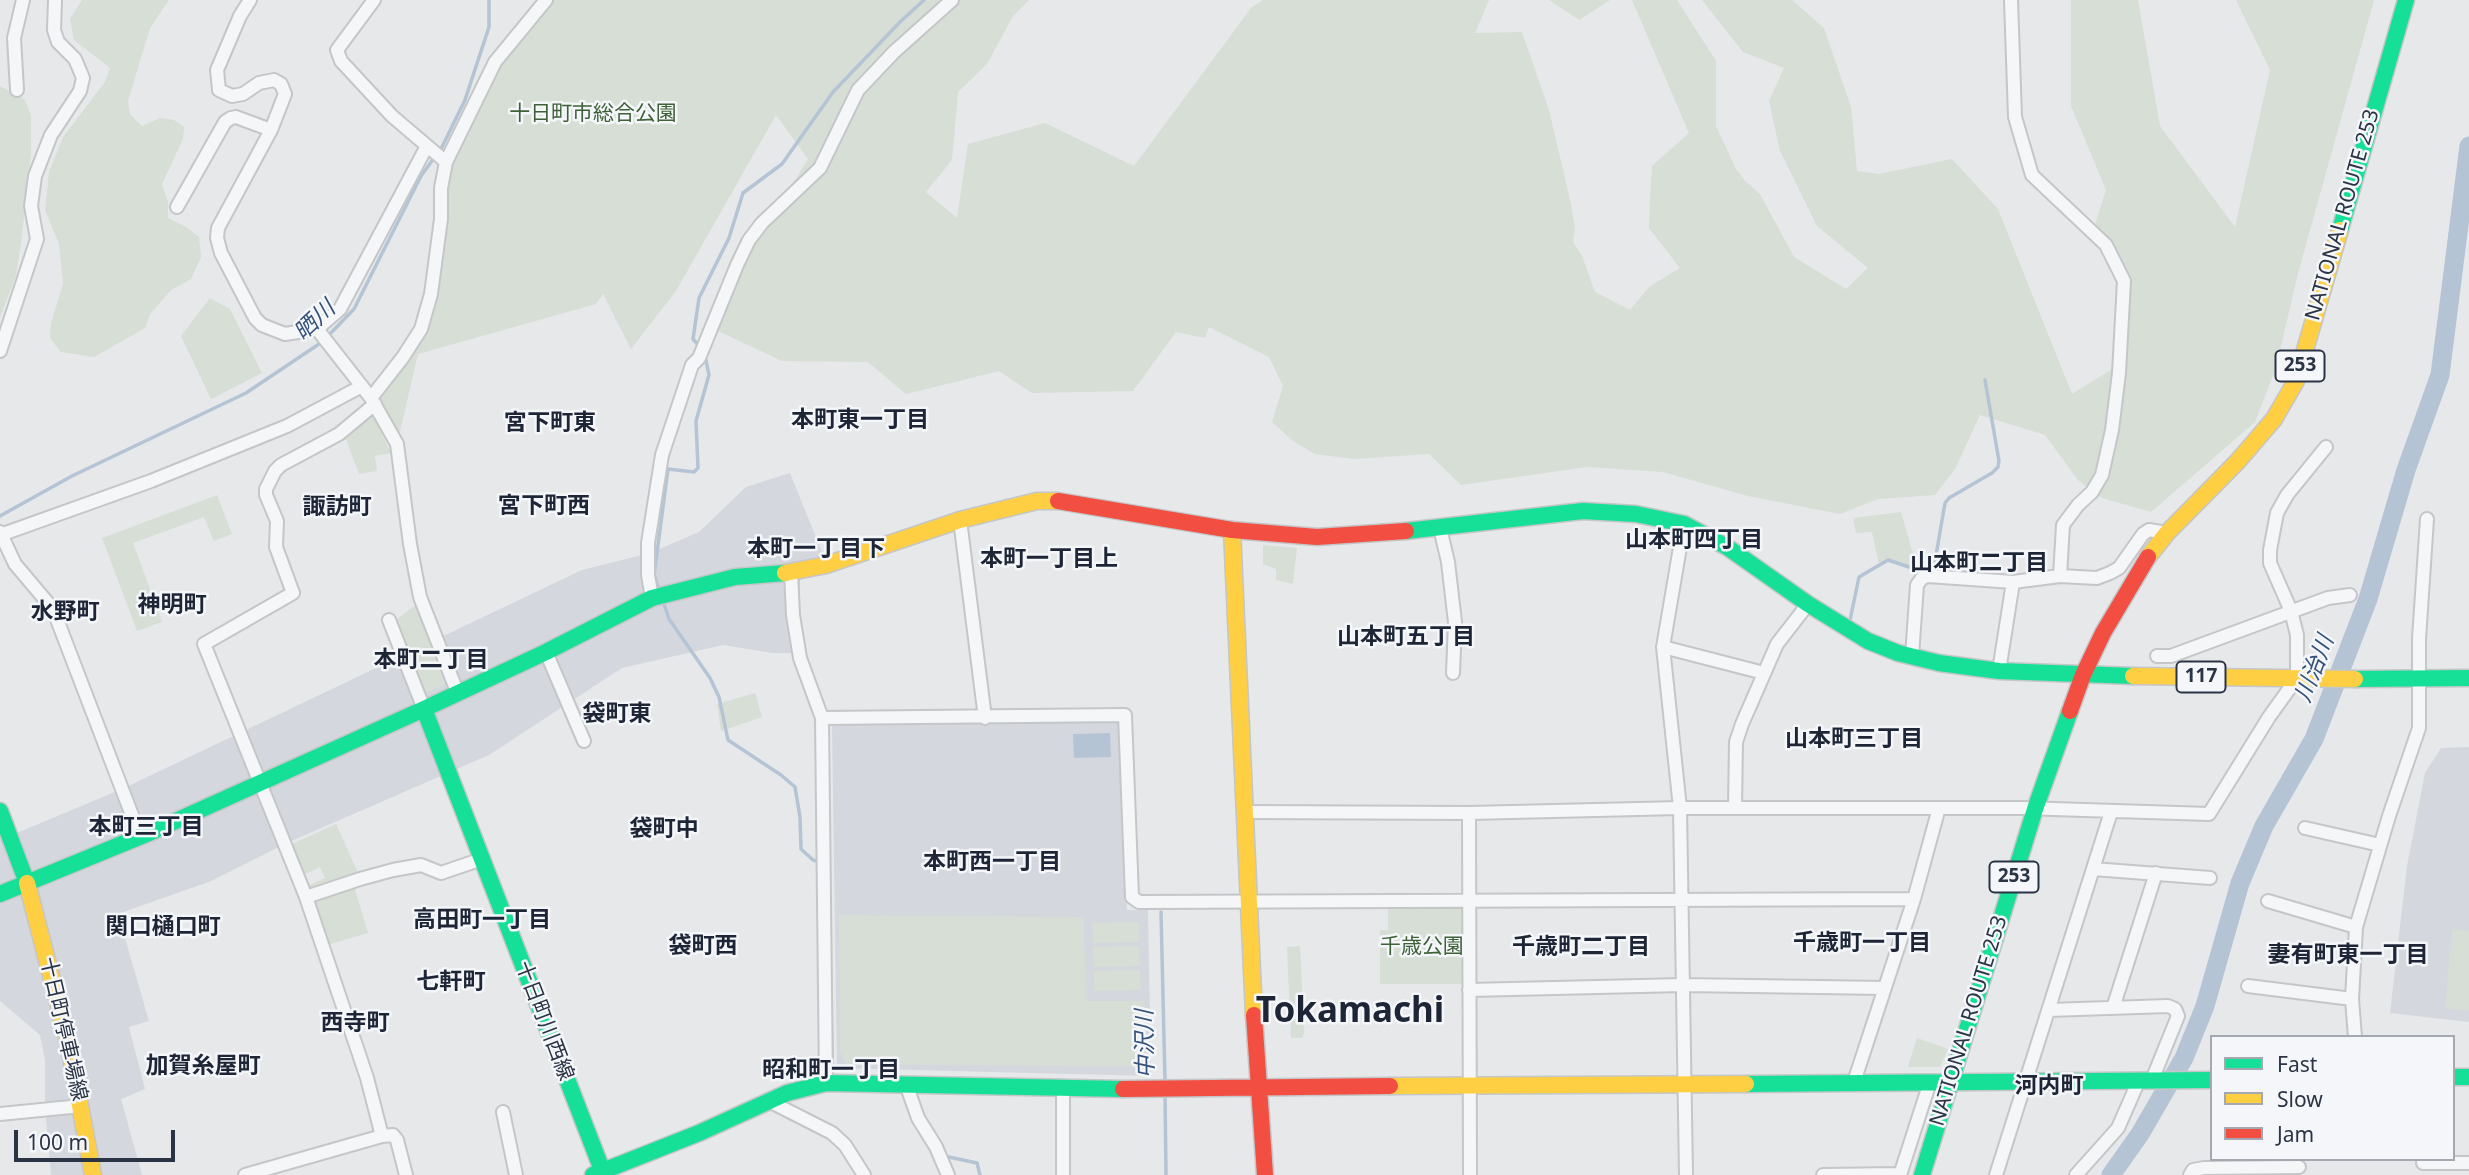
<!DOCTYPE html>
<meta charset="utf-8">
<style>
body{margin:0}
#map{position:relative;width:2469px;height:1175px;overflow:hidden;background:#e6e8ea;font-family:"Noto Sans",sans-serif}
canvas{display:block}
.legend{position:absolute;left:2210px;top:1035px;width:245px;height:126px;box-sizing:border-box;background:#f4f6f9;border:2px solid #a4a8b1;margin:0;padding:9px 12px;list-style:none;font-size:21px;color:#2b3445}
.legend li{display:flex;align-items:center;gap:14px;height:35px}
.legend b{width:35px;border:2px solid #a4a8b1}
.scale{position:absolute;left:14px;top:1130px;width:161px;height:32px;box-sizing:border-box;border:4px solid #2b3445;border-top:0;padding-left:9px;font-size:21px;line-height:24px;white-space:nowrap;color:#2b3445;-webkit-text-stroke:5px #f4f6f9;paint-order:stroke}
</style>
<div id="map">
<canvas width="2469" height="1175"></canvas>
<ul class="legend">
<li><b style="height:9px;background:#16e098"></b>Fast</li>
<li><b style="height:9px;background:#ffcf43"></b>Slow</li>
<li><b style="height:9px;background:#f24e42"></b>Jam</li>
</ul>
<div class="scale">100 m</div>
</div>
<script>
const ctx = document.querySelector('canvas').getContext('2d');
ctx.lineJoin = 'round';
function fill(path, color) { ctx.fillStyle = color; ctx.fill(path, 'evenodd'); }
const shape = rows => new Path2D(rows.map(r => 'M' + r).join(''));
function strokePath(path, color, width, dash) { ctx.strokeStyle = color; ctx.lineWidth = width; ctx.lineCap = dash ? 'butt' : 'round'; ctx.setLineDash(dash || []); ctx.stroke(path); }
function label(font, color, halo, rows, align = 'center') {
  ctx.font = font + ' "Noto Sans","Noto Sans JP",sans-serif'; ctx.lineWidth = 5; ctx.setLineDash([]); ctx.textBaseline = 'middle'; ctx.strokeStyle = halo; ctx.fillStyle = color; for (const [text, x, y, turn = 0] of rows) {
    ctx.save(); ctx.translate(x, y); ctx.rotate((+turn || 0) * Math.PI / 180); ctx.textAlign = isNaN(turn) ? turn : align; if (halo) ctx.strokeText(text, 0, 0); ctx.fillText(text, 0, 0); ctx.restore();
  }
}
fill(shape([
 [790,473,830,572,800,580,800,625,805,653,773,653,723,645,622,668,489,755,289,842,211,881,118,914,149,1021,129,1027,145,1089,121,1099,142,1175,51,1175,45,1107,45,1060,40,1035,0,1001,0,840,122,789,582,570,650,553,699,532,746,487],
 [1118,721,1127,910,1148,910,1151,1076,837,1068,832,725],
 [2469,747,2469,1022,2390,1013,2407,866,2425,773,2441,748]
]), '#d4d7dd');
fill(shape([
 [82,0,169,0,150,28,128,101,130,114,142,126,160,118,174,120,184,127,183,139,162,184,168,202,168,218,186,227,199,237,201,257,191,279,171,290,150,314,145,328,94,357,61,352,50,338,51,323,63,284,59,244,45,210,49,172,63,137,105,82,110,68,74,40,70,19],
 [546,0,1029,0,1013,16,987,64,958,92,952,160,926,192,957,218,968,144,1045,123,1134,166,1251,8,1263,0,1489,0,1475,33,1522,32,1549,110,1571,204,1575,229,1573,242,1582,256,1595,292,1630,310,1649,287,1680,268,1649,228,1650,198,1652,166,1689,133,1632,0,1677,0,1716,61,1716,126,1736,169,1745,181,1760,194,1794,257,1846,289,1868,268,1817,226,1780,151,1769,101,1784,68,1743,52,1702,0,1792,0,1824,28,1851,107,1857,171,1879,174,1952,159,1998,209,2072,394,2117,366,2130,278,2095,225,2106,190,2071,106,2071,0,2138,0,2160,126,2235,227,2270,70,2236,0,2374,0,2297,277,2276,368,2255,422,2151,512,2102,498,2078,480,2045,435,1980,415,1955,469,1935,495,1878,499,1840,514,1748,496,1663,472,1587,467,1461,485,1429,454,1354,459,1315,454,1293,441,1272,422,1283,386,1269,357,1209,327,1205,338,1176,332,1133,391,1032,393,999,371,906,394,868,362,782,361,714,329,748,256,808,159,776,115,676,291,631,349,603,294,596,304,418,354,397,444,375,404,390,376,421,329,446,162,510,43],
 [1549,0,1610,0,1579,20],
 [0,86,25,100,31,115,31,154,21,243,16,276,0,317],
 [210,298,230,309,262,373,211,399,181,336],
 [372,414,391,453,375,456,377,471,359,474,345,437],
 [217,495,232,534,214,541,204,517,133,543,162,622,137,631,102,538],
 [1901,512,1917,568,1886,559,1879,564,1872,532,1856,533,1853,518],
 [1263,545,1297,548,1293,584,1276,580,1276,569,1263,564],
 [417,604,446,684,424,693,397,619],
 [755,693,762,717,721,731,717,704],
 [336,824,358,873,310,890,292,844],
 [320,867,325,878,310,885,305,874],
 [354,886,368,933,327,945,313,899],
 [1388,909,1463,909,1463,984,1380,984,1380,930,1388,930],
 [839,915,1084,917,1086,1001,1144,1001,1145,1067,846,1064,840,1052],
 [1139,922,1139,942,1093,943,1092,923],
 [2452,929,2469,931,2469,1011,2445,1008],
 [1139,946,1140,966,1094,967,1093,947],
 [1300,946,1304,1033,1302,1038,1291,1038,1287,947],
 [1140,970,1141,990,1094,991,1094,971],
 [1917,1038,1948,1049,1940,1067,1908,1067]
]), '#d6ded6');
fill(shape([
 [1110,733,1111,757,1074,758,1073,734]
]), '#b4c4d5');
strokePath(shape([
 [327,337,354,309,421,176,442,147,465,100,489,27,489,0],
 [700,347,693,339,699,298,729,238,743,193,782,164,833,92,901,21,924,0],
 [0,516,72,476,246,393,322,342],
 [658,587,654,575,668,469,694,472,698,468,696,421,709,375,705,356],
 [664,604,669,619,710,678,719,697,728,740,781,775,795,787,800,817,801,849,813,860,820,862],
 [1850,620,1859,577,1888,560,1915,569,1929,569,1934,567,1945,503,1949,498,1992,473,1998,467,1999,461,1985,380],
 [1161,912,1165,1081],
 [831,1003,832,1055],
 [1165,1093,1166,1175],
 [944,1156,977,1163,980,1175]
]), '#b4c4d5', 3.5);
strokePath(shape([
 [2111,1175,2140,1134,2184,1058,2205,1006,2240,883,2264,826,2314,739,2368,599,2406,470,2440,375,2469,146]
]), '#b4c4d5', 19);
const street = shape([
 [250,0,240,16,217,70,219,90,232,96,243,94,259,83,274,80,281,84,285,94,271,130,218,228,217,238,221,253,255,318,262,325,285,334,317,329,340,309,427,146],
 [374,0,337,50,341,61,392,116,446,162],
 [2011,0,2015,117,2032,175,2106,245,2124,281,2119,373,2112,430,2102,475,2092,492,2078,505,2063,525,2060,576],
 [17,90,14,38,23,0],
 [177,207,225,122,231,118,236,117,271,130],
 [317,329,371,398,397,444,410,544,420,597,458,694],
 [0,351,37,239,31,206,35,176,51,135,80,91,83,78,75,59,58,42,54,30,55,0],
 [371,398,403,357,421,329,431,294,441,219,441,188,446,162,495,62,546,0],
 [375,404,339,434,281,465,275,471,266,489,266,495,277,521,276,547,293,593,204,644,306,897,367,1078,382,1136,393,1135,397,1140,406,1175],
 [960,520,985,718],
 [1684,524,1663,647,1680,808,1686,1175],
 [1440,528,1448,562,1455,622,1453,673],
 [0,532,15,564,53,609,140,836],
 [0,535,151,481,287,426,362,386],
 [791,572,793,615,800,658,822,718,826,1083],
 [652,598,648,575,648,543,662,455,692,365,699,358,737,265,749,240,762,223,820,168,858,90,894,52,952,0],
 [389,620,424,709],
 [1663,647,1764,673],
 [546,652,584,741],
 [1912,656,1917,585,1922,578,1928,576,2013,582],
 [2157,656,2171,656,2328,598,2350,595],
 [1999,671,2013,582,2060,576,2097,578,2110,573,2119,568,2143,534,2149,530,2167,533],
 [822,718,1125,715,1132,897,1139,902,1914,899],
 [1735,808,1736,742,1742,724,1777,644,1808,604],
 [1246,812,1469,813,1680,808,2022,808,2209,814,2269,717,2297,678,2297,635,2291,611,2270,563,2270,550,2277,513,2287,495,2326,447],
 [1469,813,1470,1175],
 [2305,828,2380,845],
 [2093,869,2210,878],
 [306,897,360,879,393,870,421,865,441,873,482,859],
 [2268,901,2356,927],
 [2248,986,2352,999],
 [1469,990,1683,985,1885,988],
 [2113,1008,2156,873],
 [2049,1010,2168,1006,2175,1009,2178,1016,2152,1080],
 [2355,1037,2352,999,2356,927,2389,816,2419,728,2419,639,2427,519],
 [1854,1082,1914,899,1939,808],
 [906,1084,918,1118,936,1147,948,1175],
 [769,1101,832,1133,845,1145,864,1175],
 [503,1112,516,1175],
 [0,1114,81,1106],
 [2423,1163,2469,1163],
 [245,1175,382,1136],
 [1063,1175,1063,1089],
 [1823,1175,1900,1174],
 [1900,1175,1930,1082],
 [1996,1175,2111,812],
 [2076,1175,2118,1128,2139,1080],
 [2190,1175,2193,1170,2204,1168,2299,1167]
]);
const fast = shape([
 [2340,230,2406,0],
 [1406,531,1583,511,1636,514,1684,524,1727,547,1808,604,1868,641,1898,653,1939,663,1999,671,2133,676],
 [2355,679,2469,678],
 [424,709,604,1175],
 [0,811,27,883],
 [0,894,149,833,424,709,546,652,652,598,735,577,785,573],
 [2453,1077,2469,1077],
 [1746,1084,2212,1080],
 [593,1175,699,1133,787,1093,826,1083,1123,1089],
 [1922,1175,2035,809,2070,711]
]);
const slow = shape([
 [1232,530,1254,1015],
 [2148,557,2167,533,2238,461,2274,419,2296,381,2340,230],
 [785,573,826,565,960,520,1037,501,1058,501],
 [2133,676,2355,679],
 [27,883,68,1041,93,1175],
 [1390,1086,1746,1084]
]);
const jam = shape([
 [1058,501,1232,530,1317,537,1406,531],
 [2070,711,2083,675,2103,633,2148,557],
 [1254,1015,1265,1175],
 [1123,1089,1390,1086]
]);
strokePath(street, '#c4c6c8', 16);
strokePath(fast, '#c4c6c8', 19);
strokePath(slow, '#c4c6c8', 19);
strokePath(jam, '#c4c6c8', 19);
strokePath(street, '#f5f6f7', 12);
strokePath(fast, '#16e098', 16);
strokePath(slow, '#ffcf43', 16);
strokePath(jam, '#f24e42', 16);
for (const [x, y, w] of [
 [2300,366,49],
 [2201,677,49],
 [2014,877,49]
]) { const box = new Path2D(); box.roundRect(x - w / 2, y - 15.5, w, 31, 5); ctx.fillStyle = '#f4f6f9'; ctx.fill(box); strokePath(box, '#2b3445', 2); }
label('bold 19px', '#2b3445', null, [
 ["253",2300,366],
 ["117",2201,677],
 ["253",2014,877]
]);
label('21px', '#3f6138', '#f4f6f9', [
 ["十日町市総合公園",593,114],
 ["千歳公園",1422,947]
]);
label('21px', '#2b3445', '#f4f6f9', [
 ["NATIONAL ROUTE 253",2343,215,-74],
 ["十日町川西線",544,1021,69],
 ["NATIONAL ROUTE 253",1969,1021,-73],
 ["十日町停車場線",63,1029,77]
]);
label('italic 23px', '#34527a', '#f4f6f9', [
 ["晒川",315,321,-43],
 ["川治川",2315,669,-69],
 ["中沢川",1146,1044,-91]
]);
label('bold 23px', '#1d2536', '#f4f6f9', [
 ["本町東一丁目",860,420],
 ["宮下町東",550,423],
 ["宮下町西",544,506],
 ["諏訪町",337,507],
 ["山本町四丁目",1694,540],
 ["本町一丁目下",816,549],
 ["本町一丁目上",1049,559],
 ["山本町二丁目",1979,563],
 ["神明町",172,605],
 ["水野町",65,612],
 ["山本町五丁目",1406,637],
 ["本町二丁目",431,660],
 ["袋町東",617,714],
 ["山本町三丁目",1854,739],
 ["本町三丁目",146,827],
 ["袋町中",664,829],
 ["本町西一丁目",992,862],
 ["高田町一丁目",482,920],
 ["関口樋口町",163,927],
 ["千歳町一丁目",1862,943],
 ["袋町西",703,946],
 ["千歳町二丁目",1581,947],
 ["妻有町東一丁目",2348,955],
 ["七軒町",451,982],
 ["西寺町",355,1023],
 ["加賀糸屋町",203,1066],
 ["昭和町一丁目",831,1070],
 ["河内町",2049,1086]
]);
label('bold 35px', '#1d2536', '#f4f6f9', [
 ["Tokamachi",1350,1012]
]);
</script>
